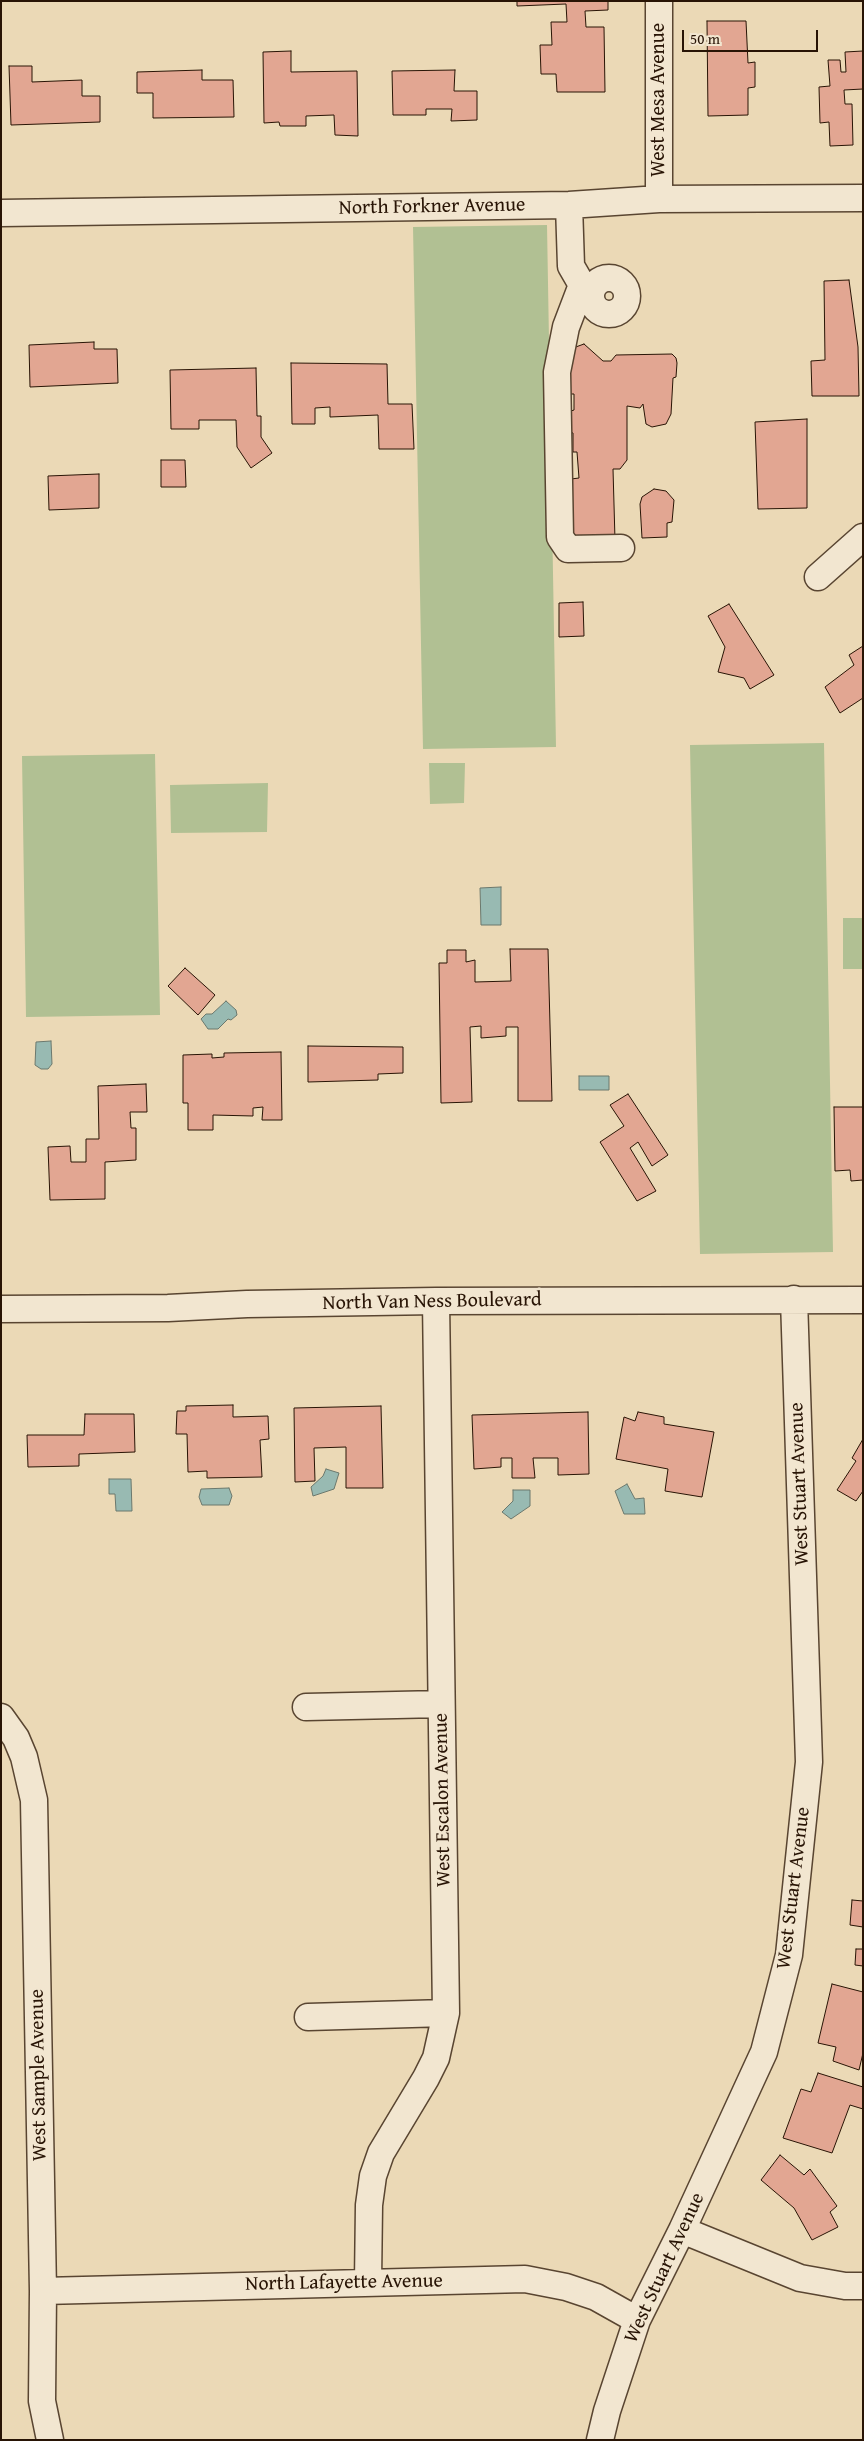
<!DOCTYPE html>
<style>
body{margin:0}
#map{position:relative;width:864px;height:2441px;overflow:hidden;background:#ebd9b6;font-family:"Gentium Book Plus",serif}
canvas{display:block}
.frame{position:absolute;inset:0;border:2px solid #281405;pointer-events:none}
.scale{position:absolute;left:682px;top:30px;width:136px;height:22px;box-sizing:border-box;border:2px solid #281405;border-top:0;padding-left:6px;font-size:15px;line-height:18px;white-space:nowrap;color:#281405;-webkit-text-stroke:4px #f2e6d0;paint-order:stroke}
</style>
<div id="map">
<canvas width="864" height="2441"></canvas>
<div class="frame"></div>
<div class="scale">50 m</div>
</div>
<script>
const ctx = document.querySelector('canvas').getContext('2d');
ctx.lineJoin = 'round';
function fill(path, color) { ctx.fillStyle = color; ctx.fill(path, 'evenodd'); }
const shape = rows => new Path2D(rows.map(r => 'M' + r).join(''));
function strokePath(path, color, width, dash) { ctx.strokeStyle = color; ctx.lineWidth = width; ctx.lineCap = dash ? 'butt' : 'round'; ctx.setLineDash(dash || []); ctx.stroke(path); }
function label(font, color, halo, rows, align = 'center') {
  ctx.font = font + ' "Gentium Book Plus",serif'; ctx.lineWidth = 5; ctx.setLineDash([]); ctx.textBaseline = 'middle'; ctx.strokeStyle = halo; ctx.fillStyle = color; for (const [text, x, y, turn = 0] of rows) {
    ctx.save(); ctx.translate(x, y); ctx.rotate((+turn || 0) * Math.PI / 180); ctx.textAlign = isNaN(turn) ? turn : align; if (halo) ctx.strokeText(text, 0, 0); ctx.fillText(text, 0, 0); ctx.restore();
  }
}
fill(shape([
 [547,225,556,747,423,749,413,227],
 [824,743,833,1252,700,1254,690,745],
 [155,754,160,1015,26,1017,22,756],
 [429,763,465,763,464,803,430,804],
 [268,783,267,832,171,833,170,785],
 [843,918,863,918,863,969,843,969]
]), '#b1c093');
const water = shape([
 [501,887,501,925,481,925,480,888,501,887],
 [226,1001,236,1010,237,1015,231,1020,228,1019,218,1029,208,1029,201,1019,206,1014,212,1014,226,1001],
 [51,1041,52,1064,48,1069,41,1069,35,1065,36,1042,51,1041],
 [579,1076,609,1076,609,1090,579,1090,579,1076],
 [326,1469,339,1473,334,1489,313,1496,311,1487,323,1476,326,1469],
 [109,1479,131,1479,132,1511,116,1511,115,1494,109,1494,109,1479],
 [627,1484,635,1499,644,1498,645,1514,624,1514,615,1491,627,1484],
 [229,1488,232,1496,229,1505,202,1505,199,1497,201,1489,229,1488],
 [513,1490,530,1490,530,1506,511,1519,502,1512,513,1501,513,1490]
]);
fill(water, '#98bab2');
strokePath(water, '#6b786d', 1);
const building = shape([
 [517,1,608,1,608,10,585,11,586,27,604,27,605,92,557,92,556,74,541,74,540,45,552,45,551,22,567,22,566,4,517,6,517,1],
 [707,21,746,21,748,63,755,62,755,87,748,88,748,115,708,116,707,21],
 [291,51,291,72,357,71,358,136,335,135,334,115,306,116,306,126,280,126,279,122,264,123,263,52,291,51],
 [863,51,863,89,844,90,845,104,852,104,853,145,830,146,829,122,820,123,819,87,830,86,828,60,840,60,841,72,846,72,845,52,863,51],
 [9,66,32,66,32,82,82,80,82,96,100,96,100,122,11,125,9,66],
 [202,70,202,80,233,80,234,117,153,118,153,93,137,93,137,72,202,70],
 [455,70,454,91,477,91,477,120,451,121,452,109,426,109,426,115,393,115,392,71,455,70],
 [849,280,858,347,859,396,812,396,811,361,825,360,824,281,849,280],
 [94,342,94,349,117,349,118,383,30,387,29,345,94,342],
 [584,344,603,361,611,361,616,355,672,354,676,358,677,363,676,377,673,378,671,414,666,424,652,427,646,424,643,404,640,408,627,406,627,460,620,469,613,469,615,540,572,541,571,479,579,478,577,452,573,452,573,433,566,431,565,413,574,410,574,394,567,394,573,348,584,344],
 [291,363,387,364,388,404,412,404,414,449,379,449,378,415,330,417,330,407,315,408,315,424,292,424,291,363],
 [256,368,257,416,261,416,261,437,272,453,251,468,237,447,236,420,199,420,199,429,171,429,170,370,256,368],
 [807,419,807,508,758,509,755,422,807,419],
 [161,460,185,460,186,487,161,487,161,460],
 [99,474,99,508,49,510,48,476,99,474],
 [654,489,666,491,674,500,672,522,667,523,667,537,642,538,640,504,642,497,654,489],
 [583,602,584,636,559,637,559,603,583,602],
 [729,604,774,675,750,689,744,678,718,672,725,647,708,616,729,604],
 [863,646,863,698,840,713,825,687,854,665,849,655,863,646],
 [510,949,548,949,552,1101,518,1101,518,1027,506,1027,506,1036,481,1038,481,1026,470,1027,472,1102,441,1103,439,963,447,963,447,950,466,950,466,962,475,960,475,982,511,981,510,949],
 [185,968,215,995,198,1015,168,986,185,968],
 [308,1046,403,1047,403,1073,378,1074,378,1080,308,1082,308,1046],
 [281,1052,282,1120,262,1120,263,1107,253,1108,253,1116,213,1115,213,1130,188,1130,188,1103,183,1103,183,1055,212,1054,212,1058,224,1057,224,1053,281,1052],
 [146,1084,147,1112,130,1112,131,1128,136,1128,136,1160,105,1162,105,1199,50,1200,48,1147,70,1146,71,1162,86,1162,86,1139,99,1139,98,1086,146,1084],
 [628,1094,668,1155,652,1166,638,1142,630,1148,656,1191,637,1201,600,1142,624,1126,610,1105,628,1094],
 [834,1107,863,1107,863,1180,851,1181,850,1170,835,1171,834,1107],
 [233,1405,233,1417,268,1416,269,1439,260,1440,262,1477,207,1478,207,1471,188,1472,187,1434,176,1434,177,1411,186,1411,186,1406,233,1405],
 [381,1406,383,1488,346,1488,346,1447,314,1448,315,1481,295,1482,294,1408,381,1406],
 [588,1412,589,1474,558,1475,558,1458,533,1458,535,1478,512,1478,512,1458,501,1458,501,1467,474,1469,472,1415,588,1412],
 [638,1412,664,1417,664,1424,714,1432,702,1497,665,1491,668,1469,616,1459,624,1417,635,1421,638,1412],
 [85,1414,134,1414,135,1452,79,1454,79,1466,28,1467,27,1435,84,1435,85,1414],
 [863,1439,863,1491,856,1501,837,1490,856,1461,852,1458,863,1439],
 [852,1900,863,1901,863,1927,850,1925,852,1900],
 [856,1949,863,1949,863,1966,855,1965,856,1949],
 [832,1984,863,1992,863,2053,859,2070,833,2061,836,2047,818,2043,832,1984],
 [818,2073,863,2087,863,2109,850,2105,832,2153,783,2138,801,2089,811,2092,818,2073],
 [780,2155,804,2175,810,2169,837,2206,830,2212,838,2227,812,2240,794,2208,761,2180,780,2155]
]);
fill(building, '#e2a692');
strokePath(building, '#281405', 1);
const minor = shape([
 [659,1,659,199],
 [569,205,571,266,582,285,591,290],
 [1,213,569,205,659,199,863,198],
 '591 296a18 18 0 1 1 36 0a18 18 0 1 1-36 0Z',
 [582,285,566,327,557,372,560,537,568,549,621,548],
 [818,577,863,537],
 [1,1309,168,1308,247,1304,436,1301,863,1300],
 [306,1707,441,1704],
 [1,1717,16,1738,24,1757,34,1800,43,2291,42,2401,50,2440],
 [308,2017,446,2013],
 [682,2230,800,2278,845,2286,863,2286],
 [368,2282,369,2205,373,2176,381,2153,426,2078,436,2058,446,2013,436,1301],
 [43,2291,525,2279,566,2287,596,2297,637,2320],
 [600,2440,607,2411,637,2320,682,2230,764,2052,789,1955,809,1762,794,1299]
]);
strokePath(minor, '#594531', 29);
strokePath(minor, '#f2e6d0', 26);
label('20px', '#281405', '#f2e6d0', [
 ["West Mesa Avenue",659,100,-90],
 ["North Forkner Avenue",432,207,-1],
 ["North Van Ness Boulevard",432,1302,-1],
 ["West Stuart Avenue",800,1484,-92],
 ["West Escalon Avenue",443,1800,-91],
 ["West Stuart Avenue",794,1888,-83],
 ["West Sample Avenue",39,2075,-91],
 ["West Stuart Avenue",665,2268,-65],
 ["North Lafayette Avenue",344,2283,-1]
]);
</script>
